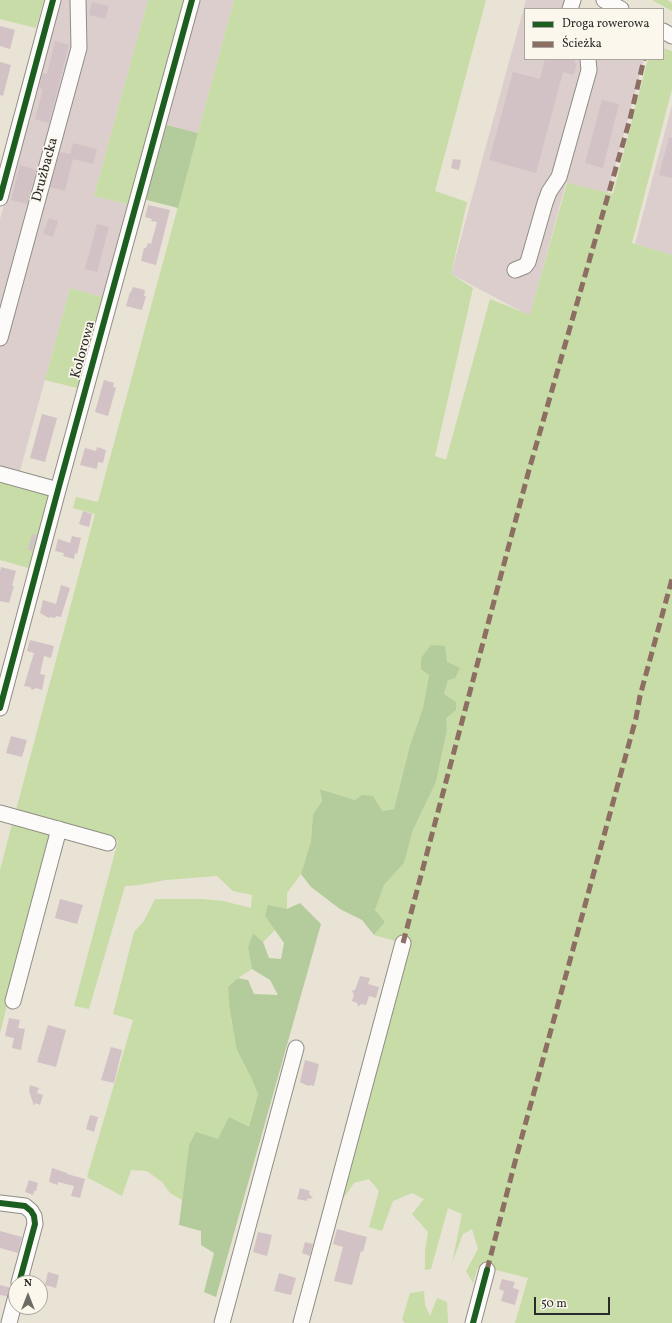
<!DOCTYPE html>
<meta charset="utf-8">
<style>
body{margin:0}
#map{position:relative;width:672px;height:1323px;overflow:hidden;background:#e8e3d4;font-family:Vollkorn,serif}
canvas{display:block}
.legend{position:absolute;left:524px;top:8px;width:140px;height:52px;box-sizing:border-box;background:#fbf7ec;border:1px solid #a8a59f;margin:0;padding:5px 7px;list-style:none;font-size:12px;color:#2b2b2b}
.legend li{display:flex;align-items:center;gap:8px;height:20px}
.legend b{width:20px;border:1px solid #a8a59f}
.north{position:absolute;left:8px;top:1275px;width:40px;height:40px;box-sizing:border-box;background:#fbf7ec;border:1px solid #a8a59f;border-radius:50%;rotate:0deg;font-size:11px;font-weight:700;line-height:16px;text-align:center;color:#2b2b2b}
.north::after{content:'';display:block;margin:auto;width:14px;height:18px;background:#6d6b66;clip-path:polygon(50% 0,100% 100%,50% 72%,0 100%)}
.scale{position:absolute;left:534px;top:1297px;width:76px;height:18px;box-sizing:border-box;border:2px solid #2b2b2b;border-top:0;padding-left:5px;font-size:12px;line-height:14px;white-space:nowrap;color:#2b2b2b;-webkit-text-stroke:3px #fbf7ec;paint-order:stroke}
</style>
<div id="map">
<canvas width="672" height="1323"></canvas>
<ul class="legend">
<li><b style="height:5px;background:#1b5e20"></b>Droga rowerowa</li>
<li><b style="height:5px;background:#8d6e63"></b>Ścieżka</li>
</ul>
<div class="north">N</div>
<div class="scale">50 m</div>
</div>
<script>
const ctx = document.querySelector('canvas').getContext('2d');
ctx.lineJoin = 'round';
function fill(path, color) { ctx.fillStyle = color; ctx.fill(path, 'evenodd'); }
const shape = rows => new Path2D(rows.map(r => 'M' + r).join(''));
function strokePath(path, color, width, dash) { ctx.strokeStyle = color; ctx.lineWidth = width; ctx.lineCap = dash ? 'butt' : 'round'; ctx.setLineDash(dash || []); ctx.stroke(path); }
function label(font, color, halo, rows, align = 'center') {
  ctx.font = font + ' Vollkorn,serif'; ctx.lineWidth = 3.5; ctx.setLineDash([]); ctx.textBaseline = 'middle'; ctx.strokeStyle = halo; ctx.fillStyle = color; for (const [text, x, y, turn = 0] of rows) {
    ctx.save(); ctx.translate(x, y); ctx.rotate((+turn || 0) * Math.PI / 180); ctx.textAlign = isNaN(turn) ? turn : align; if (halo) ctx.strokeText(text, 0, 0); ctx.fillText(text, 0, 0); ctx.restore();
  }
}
fill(shape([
 [59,0,148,0,94,196,130,205,105,298,70,288,20,471,0,466,0,219],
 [198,0,234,0,198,133,163,124],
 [526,0,565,0,582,9,525,9,525,59,644,59,608,193,566,183,530,316,451,274],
 [672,105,672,255,635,244]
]), '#dccecc');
fill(shape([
 [0,0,44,0,36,28,0,19],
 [148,0,186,0,130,205,94,196],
 [234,0,486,0,435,191,467,202,451,274,473,288,435,456,446,460,490,299,530,315,567,183,613,194,648,59,663,59,663,48,672,51,672,89,632,243,672,255,672,1323,515,1323,528,1278,492,1269,478,1267,473,1283,466,1271,478,1249,472,1229,463,1234,452,1263,462,1214,448,1208,431,1269,425,1270,425,1251,428,1232,412,1214,424,1199,412,1193,393,1201,382,1231,369,1227,379,1191,369,1179,354,1183,330,1217,403,943,374,935,385,922,375,910,384,885,404,863,413,830,436,782,447,730,445,718,456,702,444,694,448,680,429,675,423,708,410,745,394,809,382,811,355,800,321,789,322,801,313,814,311,841,301,874,287,893,287,909,265,916,275,930,263,942,253,933,248,947,252,969,238,978,228,987,232,1024,258,1094,249,1127,218,1139,189,1145,182,1200,170,1193,162,1182,147,1171,131,1170,122,1196,87,1177,133,1020,113,1014,134,932,144,921,155,899,202,899,223,901,251,908,252,895,233,891,217,876,166,880,139,885,125,886,89,1009,74,1006,118,841,16,810,95,514,73,508,76,497,98,502],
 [652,0,667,0,672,3,672,11],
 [70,288,105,298,81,389,45,380],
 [0,481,53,496,32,569,0,560],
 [12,824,51,835,0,1033,0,870],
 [424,1291,425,1305,430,1316,437,1298,447,1302,448,1323,405,1323,402,1320,410,1293]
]), '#c7dca6');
fill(shape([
 [163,124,198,133,178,208,143,199],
 [431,645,445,646,447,662,460,668,455,678,448,680,444,694,456,702,456,710,446,718,447,730,436,782,413,830,404,863,384,885,375,910,385,922,374,935,362,920,340,909,311,887,301,874,311,841,313,814,322,801,320,789,355,800,362,795,373,796,382,811,394,809,410,745,423,708,429,675,421,669,421,658],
 [300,903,321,924,216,1297,204,1292,214,1253,201,1245,201,1231,179,1225,189,1145,196,1132,218,1139,229,1117,249,1127,258,1094,252,1079,237,1050,230,1011,228,987,238,978,248,980,254,994,278,995,270,980,252,969,248,947,253,933,263,942,269,958,281,959,284,943,265,916,268,905,287,909]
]), '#b4cb9c');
fill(shape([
 [92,2,109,6,105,19,89,15],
 [0,26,15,30,10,49,0,46],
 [55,41,69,45,49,123,35,119,43,89,39,88,43,73,47,74],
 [545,59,575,59,575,63,577,63,574,75,563,72,536,173,489,160,513,72,540,79],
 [0,62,11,65,3,96,0,95],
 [602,100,619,104,603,168,585,163],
 [669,137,672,138,672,178,659,175],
 [73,143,97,149,93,164,73,159,65,191,50,187,60,152,70,154],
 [453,159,461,160,459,170,451,168],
 [20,165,36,170,27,204,11,200],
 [148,205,170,210,156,265,141,261,144,248,146,248,148,243,151,244,157,222,151,221,152,219,145,217],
 [49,218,58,221,53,237,43,234],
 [97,224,109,227,97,272,85,269],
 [133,287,145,290,144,296,146,296,142,310,126,306,130,292,131,292],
 [104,380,114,383,113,387,116,388,108,416,95,412],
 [42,414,57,418,45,462,30,458],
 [97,447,106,450,103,463,98,462,97,469,80,465,85,448,96,451],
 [83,511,92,514,89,527,79,524],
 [32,534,37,535,32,551,28,550],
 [72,536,81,538,77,554,75,553,74,559,63,556,64,553,55,551,58,539,70,543],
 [1,567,16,571,12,586,14,586,9,603,0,601,0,572],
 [61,585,70,588,61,617,56,616,55,618,51,617,49,618,40,613,43,600,56,604],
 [30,640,54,646,51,658,44,656,40,674,45,675,42,690,36,688,32,690,30,687,24,686,34,653,27,651],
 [11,736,27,740,22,757,6,753],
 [60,899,83,905,77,924,55,918],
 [360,976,370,978,368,984,379,987,376,998,369,996,366,1005,361,1004,358,1007,357,1003,352,1001,354,995,352,991,355,990],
 [9,1018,20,1020,18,1028,25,1029,21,1050,12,1048,14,1038,5,1036],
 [48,1025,66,1030,56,1067,37,1062],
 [111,1047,122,1050,114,1083,101,1080],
 [305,1060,319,1064,314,1086,310,1085,308,1086,300,1082],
 [30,1085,39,1088,37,1093,43,1095,40,1105,35,1103,34,1106,29,1091],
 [90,1115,98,1117,94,1132,86,1129],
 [52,1168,67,1173,67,1174,85,1179,80,1198,71,1196,74,1186,58,1182,58,1185,49,1182],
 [29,1180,38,1183,36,1191,34,1191,33,1195,25,1192],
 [300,1188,310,1191,309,1194,313,1198,307,1199,307,1201,297,1199],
 [337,1229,367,1237,363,1252,361,1251,352,1285,334,1281,343,1247,333,1244],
 [0,1231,22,1237,18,1253,0,1248],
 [258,1232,272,1235,267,1256,253,1252],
 [305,1242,313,1244,310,1256,302,1253],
 [48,1272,59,1275,56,1288,45,1285],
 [279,1273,296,1278,291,1295,274,1291],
 [502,1279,515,1282,513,1288,519,1290,515,1305,501,1301,504,1291,499,1289],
 [0,1285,12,1288,9,1290,7,1296,0,1295]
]), '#d2c2c6');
const minor = shape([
 [604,0,621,9],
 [570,9,573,0],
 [663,31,672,36],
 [0,198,53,0],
 [515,270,525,266,528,262,545,203,549,192,559,177,589,70,588,59],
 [0,338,79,48,78,0],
 [0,474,58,490],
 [0,708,58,490,192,0],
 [0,813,108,843],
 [13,1001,59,829],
 [0,1203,25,1206,31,1211,34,1216,35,1224,19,1283],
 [9,1323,16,1296],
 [222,1323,296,1048],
 [301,1323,403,943],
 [473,1323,487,1270]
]);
strokePath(minor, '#8f8d85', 17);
strokePath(minor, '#fcfbf9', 15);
strokePath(shape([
 [403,943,529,470,630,119,644,59],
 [487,1270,515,1162,636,718,640,696,672,579]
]), '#8d6e63', 5, [10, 5]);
strokePath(shape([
 [0,198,53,0],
 [0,708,58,490,192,0],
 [0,1203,25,1206,31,1211,34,1216,35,1224,19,1283],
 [473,1323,487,1270]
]), '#1b5e20', 6);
label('14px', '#2b2b2b', '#fbf7ec', [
 ["Drużbacka",46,170,-75],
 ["Kolorowa",84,350,-75]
]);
</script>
